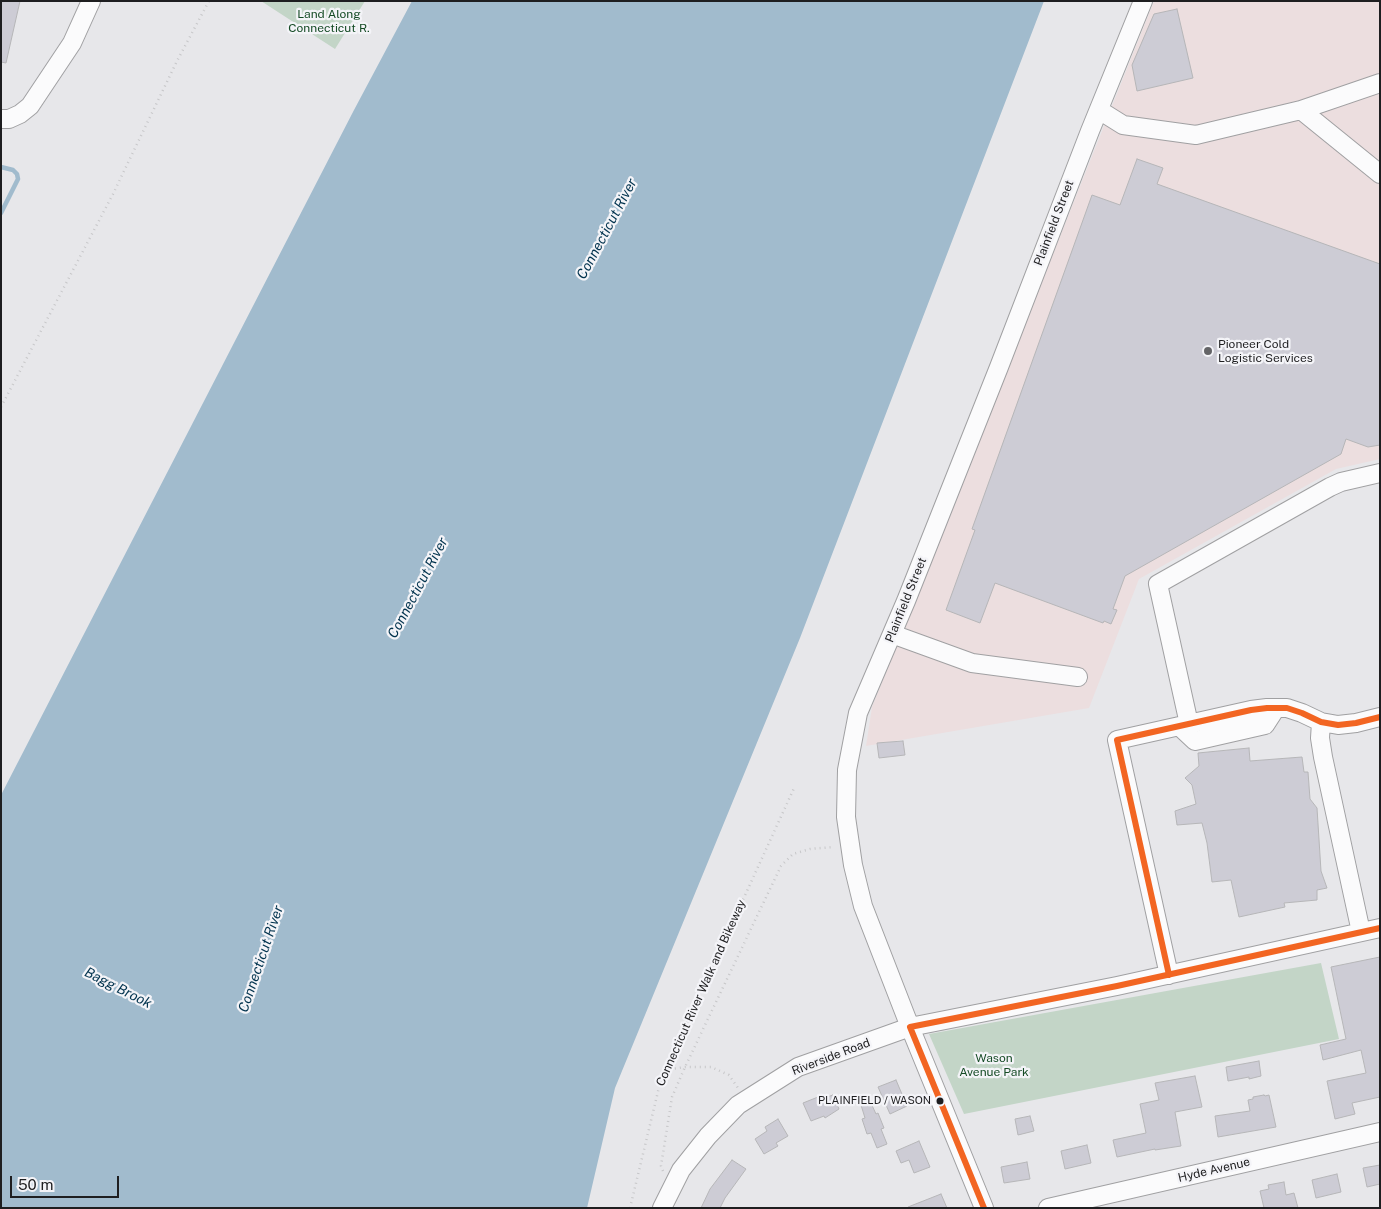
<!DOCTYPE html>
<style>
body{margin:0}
#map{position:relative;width:1381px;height:1209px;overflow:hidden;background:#e7e7ea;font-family:"Public Sans",sans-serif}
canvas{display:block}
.frame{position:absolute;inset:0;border:2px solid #1e1e20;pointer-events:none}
.scale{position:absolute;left:10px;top:1176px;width:109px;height:22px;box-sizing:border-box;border:2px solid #1e1e20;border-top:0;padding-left:6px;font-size:15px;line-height:18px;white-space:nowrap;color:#1e1e20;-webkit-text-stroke:4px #f4f4f8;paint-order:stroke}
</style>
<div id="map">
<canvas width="1381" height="1209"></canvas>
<div class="frame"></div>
<div class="scale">50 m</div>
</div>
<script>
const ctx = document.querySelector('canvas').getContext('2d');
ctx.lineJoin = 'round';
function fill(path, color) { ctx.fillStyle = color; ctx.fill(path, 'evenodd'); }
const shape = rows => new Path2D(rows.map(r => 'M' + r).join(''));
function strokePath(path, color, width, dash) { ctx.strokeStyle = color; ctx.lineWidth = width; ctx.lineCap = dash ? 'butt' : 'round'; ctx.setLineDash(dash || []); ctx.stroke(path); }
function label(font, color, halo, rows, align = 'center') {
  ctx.font = font + ' "Public Sans",sans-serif'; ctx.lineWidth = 4.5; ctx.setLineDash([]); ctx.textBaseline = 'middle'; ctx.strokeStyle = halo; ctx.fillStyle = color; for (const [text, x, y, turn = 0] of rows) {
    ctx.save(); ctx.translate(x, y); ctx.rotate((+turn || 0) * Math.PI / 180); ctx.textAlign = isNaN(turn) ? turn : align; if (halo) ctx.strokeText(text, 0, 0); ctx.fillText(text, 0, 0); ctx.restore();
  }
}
fill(shape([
 [1154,1,1380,1,1380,459,1336,469,1139,579,1089,708,866,746,872,707]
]), '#ecdedf');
fill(shape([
 [261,1,365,1,335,49],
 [1321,963,1339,1039,964,1114,929,1034]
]), '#c3d5c7');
fill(shape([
 [412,1,1044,1,800,638,615,1088,587,1208,1,1208,1,795,354,110]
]), '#a1bbcd');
strokePath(shape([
 [1,167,13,170,17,174,18,179,1,213]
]), '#a1bbcd', 4.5);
const building = shape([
 [1,1,20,1,6,63,1,62,1,1],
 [1177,9,1193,78,1137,91,1132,65,1154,14,1177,9],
 [1137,159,1163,168,1157,184,1380,264,1380,445,1368,447,1346,439,1341,454,1125,576,1113,609,1117,610,1111,624,1104,621,1103,623,995,583,980,623,946,610,975,530,972,529,1092,195,1120,205,1137,159],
 [903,741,905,755,879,758,877,743,903,741],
 [1249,748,1250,761,1302,757,1304,772,1308,772,1310,799,1317,808,1321,871,1327,888,1317,890,1317,900,1284,903,1285,907,1239,917,1231,880,1212,882,1207,843,1202,823,1177,825,1175,811,1196,804,1192,785,1185,778,1199,766,1198,753,1249,748],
 [1380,957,1380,1097,1352,1103,1355,1114,1335,1119,1327,1081,1366,1073,1361,1050,1323,1060,1320,1045,1346,1039,1331,967,1380,957],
 [1259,1061,1261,1076,1249,1079,1249,1077,1228,1081,1226,1067,1259,1061],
 [1195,1076,1202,1107,1175,1112,1181,1146,1155,1150,1155,1149,1117,1157,1113,1140,1146,1133,1140,1104,1159,1100,1155,1083,1195,1076],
 [896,1080,907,1106,890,1114,878,1087,896,1080],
 [833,1095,839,1109,825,1118,824,1116,811,1121,803,1103,818,1097,819,1100,833,1095],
 [1264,1095,1265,1096,1269,1095,1276,1127,1218,1137,1215,1116,1250,1111,1248,1100,1253,1099,1253,1097,1264,1095],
 [870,1101,876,1114,878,1113,884,1128,881,1129,887,1144,877,1148,871,1133,867,1134,862,1119,865,1118,861,1105,870,1101],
 [1030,1116,1034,1131,1018,1135,1015,1119,1030,1116],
 [778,1119,788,1136,776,1143,778,1146,764,1154,755,1139,767,1131,765,1127,778,1119],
 [919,1141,930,1167,914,1173,909,1160,901,1163,896,1151,919,1141],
 [1087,1145,1091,1163,1065,1169,1061,1151,1087,1145],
 [732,1160,746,1169,725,1198,720,1208,701,1208,710,1189,732,1160],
 [1027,1162,1030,1179,1004,1183,1001,1167,1027,1162],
 [1380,1165,1380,1184,1367,1187,1363,1168,1380,1165],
 [1337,1174,1341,1192,1316,1198,1312,1180,1337,1174],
 [1284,1182,1286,1195,1294,1193,1298,1208,1264,1208,1260,1191,1269,1189,1268,1185,1284,1182],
 [941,1194,947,1208,909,1208,908,1207,941,1194]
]);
fill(building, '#cdccd5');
strokePath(building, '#b6b6b8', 1);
const minor = shape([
 [1099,110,1123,125,1196,135,1301,110,1380,83],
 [1301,110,1380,174],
 [1,119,9,119,20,114,30,106,72,43,91,1],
 [892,634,972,663,1078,677],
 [1321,722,1320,738,1323,757,1361,932],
 [1189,724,1158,584,1330,487,1341,482,1380,473],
 [1179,726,1195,741,1265,725,1276,708],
 [1169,975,1117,740,1251,710,1267,708,1287,708,1302,713,1321,722,1338,725,1356,723,1380,717],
 [662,1208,681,1170,708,1136,738,1105,798,1067,910,1027,1117,986,1380,928],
 [984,1208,910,1027,863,906,853,865,846,817,847,770,858,713,906,601,999,367,1090,131,1143,1],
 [1048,1208,1380,1132]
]);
strokePath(minor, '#a0a0a2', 20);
strokePath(shape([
 [1,407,113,194,177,61,209,1],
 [665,1070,685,1067,711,1067,729,1075,738,1088],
 [663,1171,661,1166,672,1097,685,1067,781,866,793,854,810,849,834,847],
 [630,1208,661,1079,795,786]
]), '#c7c7c9', 2.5, [1, 4]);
strokePath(minor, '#fbfbfc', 18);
strokePath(shape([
 [1169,975,1117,740,1251,710,1267,708,1287,708,1302,713,1321,722,1338,725,1356,723,1380,717],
 [984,1208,910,1027,1117,986,1380,928]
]), '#f26522', 6);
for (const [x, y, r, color] of [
 [1208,351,5,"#646467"],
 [940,1101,4.5,"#1e1e20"]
]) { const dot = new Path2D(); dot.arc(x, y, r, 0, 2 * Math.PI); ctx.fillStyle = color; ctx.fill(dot); strokePath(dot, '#f4f4f8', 2); }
label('11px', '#1e1e20', '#f4f4f8', [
 ["PLAINFIELD / WASON",931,1101]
], 'right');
label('12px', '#154b25', '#f4f4f8', [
 ["Land Along",329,14],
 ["Connecticut R.",329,28],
 ["Wason",994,1058],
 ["Avenue Park",994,1072]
]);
label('12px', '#1e1e20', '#f4f4f8', [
 ["Plainfield Street",1054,223,-69],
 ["Plainfield Street",906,600,-68],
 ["Connecticut River Walk and Bikeway",701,993,-66],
 ["Riverside Road",831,1057,-21],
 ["Hyde Avenue",1214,1170,-13]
]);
label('12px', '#1e1e20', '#f4f4f8', [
 ["Pioneer Cold",1218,344],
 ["Logistic Services",1218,358]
], 'left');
label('italic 14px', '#03344f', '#f4f4f8', [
 ["Connecticut River",607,229,-62],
 ["Connecticut River",418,588,-62],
 ["Connecticut River",261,959,-71],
 ["Bagg Brook",118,988,27]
]);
</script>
